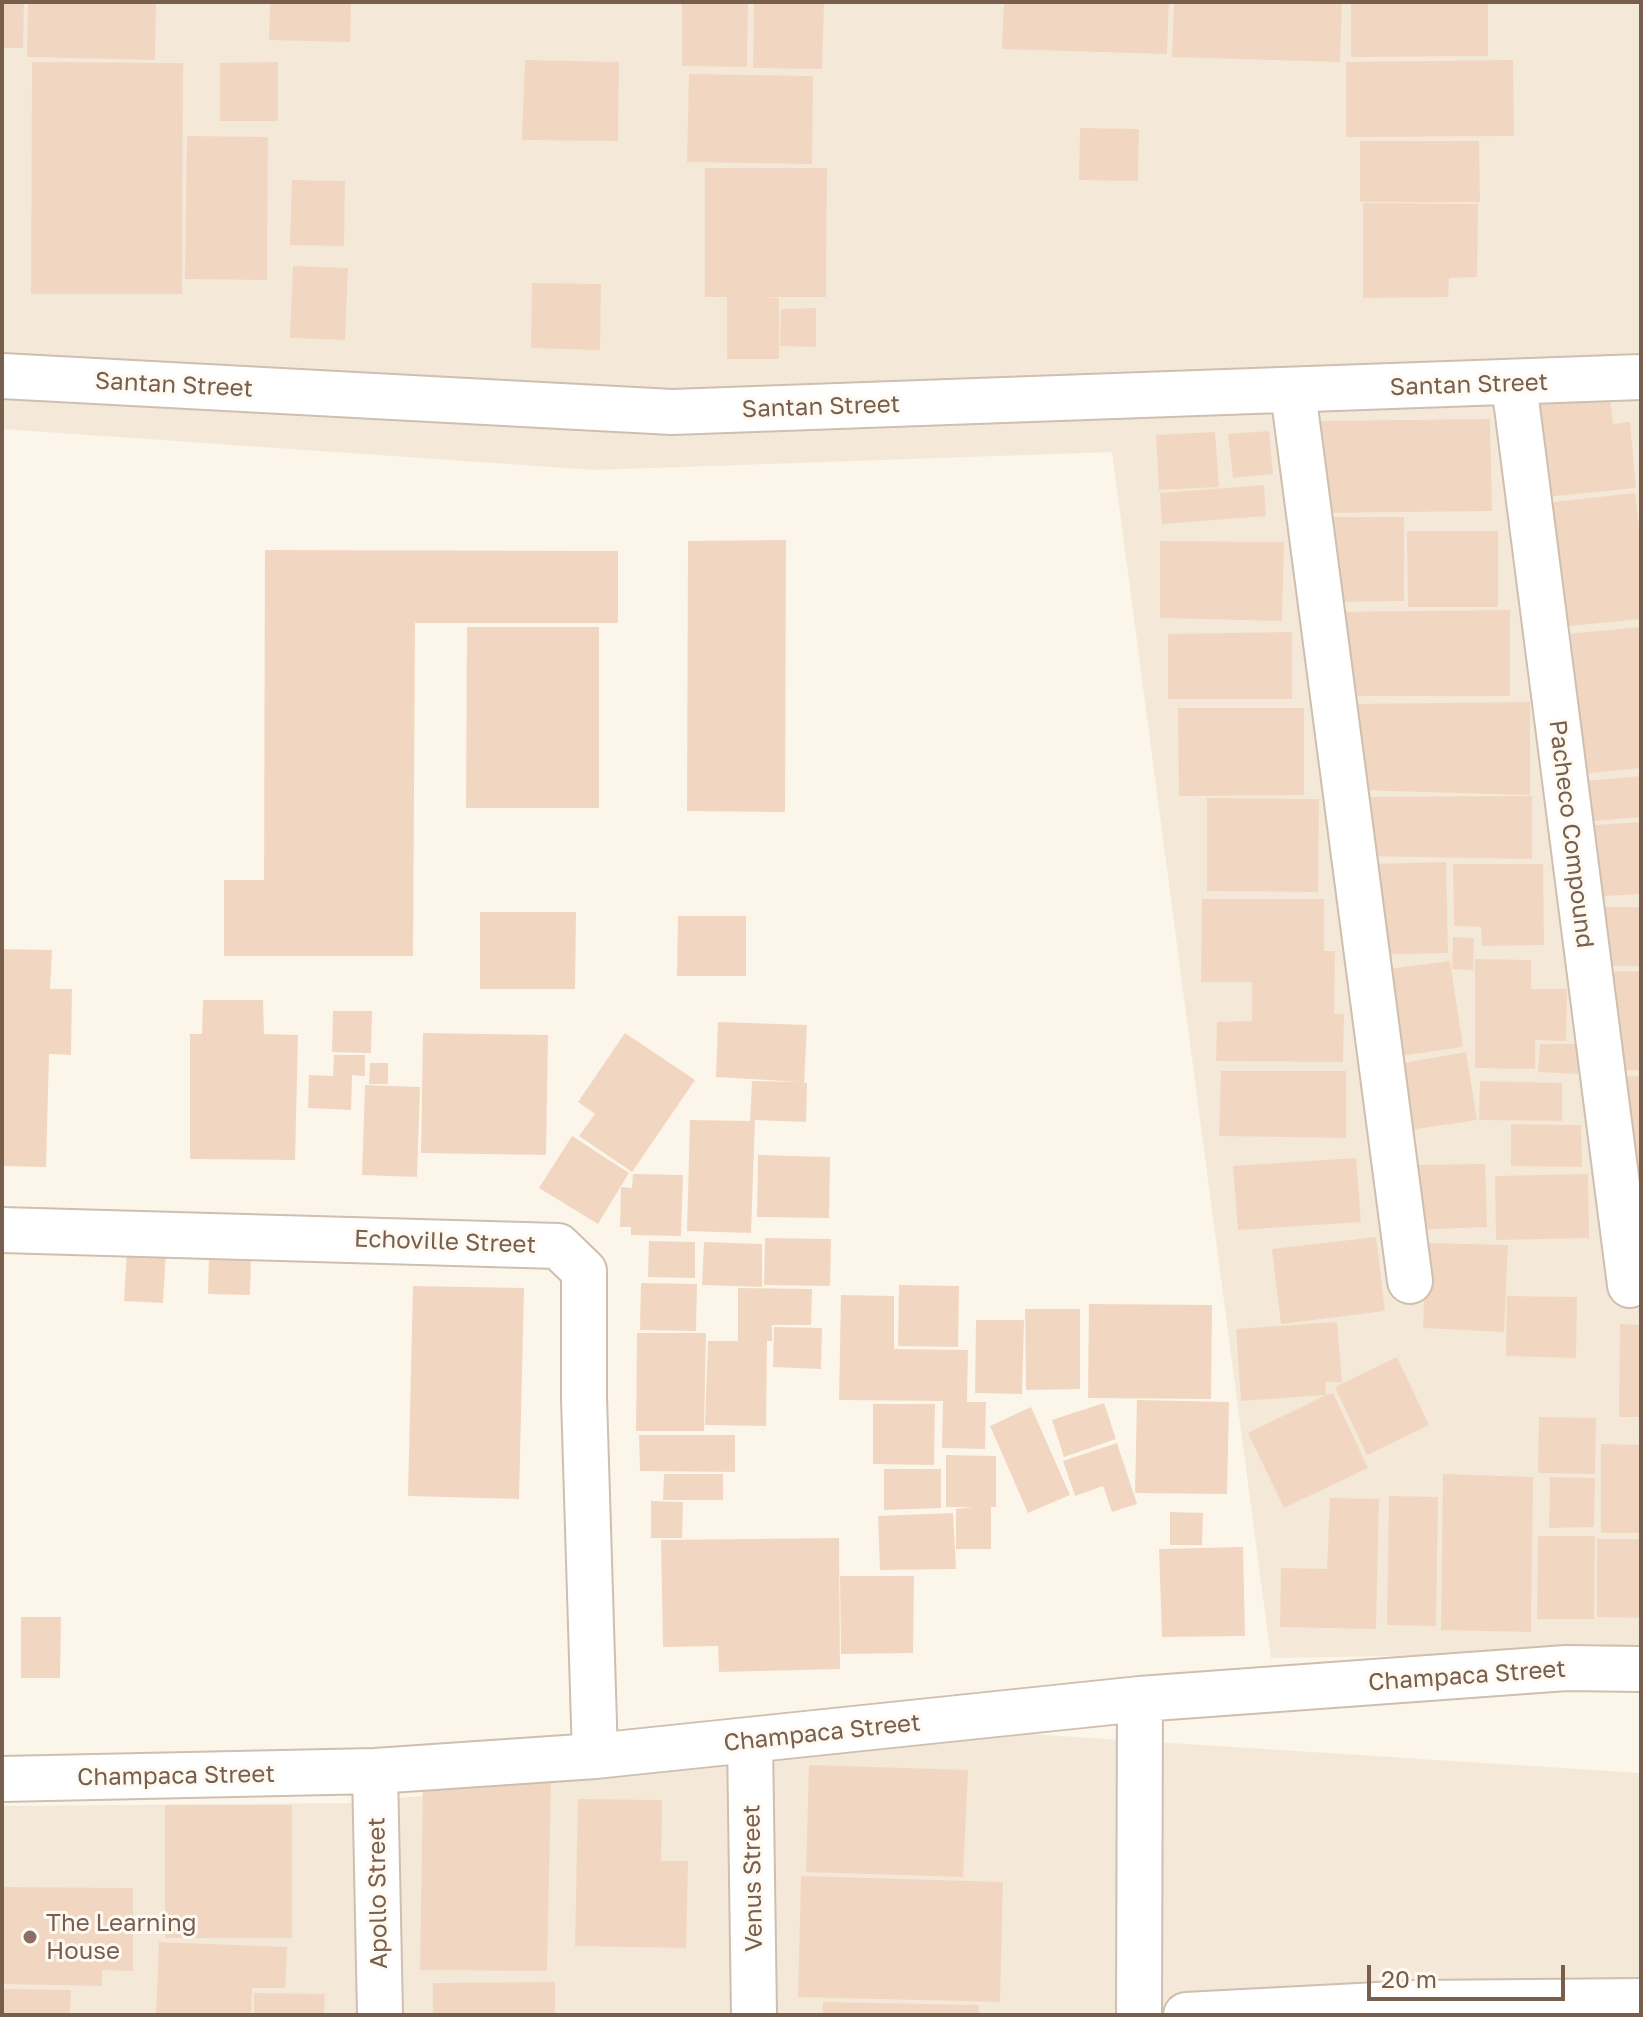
<!DOCTYPE html>
<style>
body{margin:0}
#map{position:relative;width:1643px;height:2017px;overflow:hidden;background:#fcf6ea;font-family:"Golos Text",sans-serif}
canvas{display:block}
.frame{position:absolute;inset:0;border:4px solid #775e4d;pointer-events:none}
.scale{position:absolute;left:1367px;top:1965px;width:198px;height:36px;box-sizing:border-box;border:4px solid #775e4d;border-top:0;padding-left:10px;font-size:24px;line-height:28px;white-space:nowrap;color:#775e4d;-webkit-text-stroke:6px #fffaf1;paint-order:stroke}
</style>
<div id="map">
<canvas width="1643" height="2017"></canvas>
<div class="frame"></div>
<div class="scale">20 m</div>
</div>
<script>
const ctx = document.querySelector('canvas').getContext('2d');
ctx.lineJoin = 'round';
function fill(path, color) { ctx.fillStyle = color; ctx.fill(path, 'evenodd'); }
const shape = rows => new Path2D(rows.map(r => 'M' + r).join(''));
function strokePath(path, color, width, dash) { ctx.strokeStyle = color; ctx.lineWidth = width; ctx.lineCap = dash ? 'butt' : 'round'; ctx.setLineDash(dash || []); ctx.stroke(path); }
function label(font, color, halo, rows, align = 'center') {
  ctx.font = font + ' "Golos Text",sans-serif'; ctx.lineWidth = 6; ctx.setLineDash([]); ctx.textBaseline = 'middle'; ctx.strokeStyle = halo; ctx.fillStyle = color; for (const [text, x, y, turn = 0] of rows) {
    ctx.save(); ctx.translate(x, y); ctx.rotate((+turn || 0) * Math.PI / 180); ctx.textAlign = isNaN(turn) ? turn : align; if (halo) ctx.strokeText(text, 0, 0); ctx.fillText(text, 0, 0); ctx.restore();
  }
}
fill(shape([
 [2,2,1641,2,1641,1652,1271,1658,1112,452,595,470,2,429],
 [1030,1734,1641,1773,1641,2015,2,2015,2,1806,352,1803]
]), '#f4e9d9');
fill(shape([
 [2,2,24,2,23,48,2,48],
 [28,2,156,2,155,60,27,57],
 [270,2,351,2,350,42,269,40],
 [682,2,748,2,747,67,682,66],
 [754,2,824,2,822,69,753,68],
 [1004,2,1169,2,1167,54,1002,49],
 [1174,2,1342,2,1340,62,1172,57],
 [1351,2,1488,2,1488,56,1351,57],
 [525,60,619,62,618,141,522,140],
 [1513,60,1514,136,1346,137,1346,62],
 [32,62,183,63,182,294,31,294],
 [278,62,278,121,220,121,220,63],
 [689,74,813,76,812,164,687,162],
 [1080,128,1139,129,1138,181,1079,180],
 [187,136,268,137,267,280,185,279],
 [1360,141,1479,141,1480,202,1360,202],
 [705,168,827,168,826,297,764,297,779,298,779,359,727,359,727,297,705,297],
 [292,180,345,181,344,246,290,245],
 [1363,203,1478,204,1477,277,1449,278,1448,297,1363,298],
 [293,266,348,268,345,340,290,338],
 [532,283,601,284,600,350,531,348],
 [816,308,816,347,780,346,781,309],
 [1610,398,1613,424,1630,422,1636,488,1536,498,1527,406],
 [1490,419,1492,511,1319,513,1318,421],
 [1269,431,1273,474,1233,478,1228,434],
 [1215,432,1219,487,1159,490,1156,435],
 [1264,485,1266,516,1162,524,1160,493],
 [1635,493,1641,544,1641,619,1549,628,1536,504],
 [1320,517,1404,517,1404,601,1321,602],
 [1407,531,1498,531,1498,607,1408,607],
 [786,540,785,812,687,811,688,541],
 [1160,541,1284,542,1282,621,1160,618],
 [265,550,618,551,618,623,415,623,413,956,224,956,224,880,264,880],
 [1510,610,1510,696,1339,696,1329,612],
 [467,627,599,627,599,808,466,808],
 [1641,627,1641,768,1569,775,1556,635],
 [1292,632,1292,699,1168,699,1168,634],
 [1530,702,1530,795,1354,790,1343,704],
 [1178,708,1304,708,1304,795,1179,796],
 [1641,776,1641,817,1574,823,1572,782],
 [1532,796,1532,859,1363,856,1356,797],
 [1207,798,1319,799,1318,892,1207,891],
 [1641,822,1641,894,1587,897,1579,826],
 [1446,862,1448,953,1369,955,1368,864],
 [1453,864,1543,864,1544,945,1482,946,1481,927,1454,926],
 [1202,899,1324,899,1324,951,1335,951,1334,1014,1344,1014,1343,1062,1216,1061,1217,1022,1252,1021,1252,982,1201,982],
 [1592,907,1641,907,1641,966,1593,966],
 [480,912,576,912,575,989,480,989],
 [678,916,746,916,746,976,677,976],
 [1453,937,1474,938,1473,970,1452,969],
 [2,949,52,950,50,989,72,989,71,1055,49,1054,46,1167,2,1166],
 [1475,959,1531,960,1531,989,1567,989,1566,1041,1535,1040,1535,1069,1475,1068],
 [1450,961,1463,1047,1393,1057,1381,970],
 [1641,971,1641,1070,1610,1070,1597,972],
 [203,1000,263,1000,264,1034,298,1035,295,1160,190,1159,190,1034,202,1034],
 [333,1011,372,1011,371,1053,332,1052],
 [718,1022,807,1025,804,1083,807,1083,806,1122,755,1120,751,1233,687,1231,690,1120,750,1121,752,1081,801,1082,716,1077],
 [423,1033,548,1035,546,1155,421,1153],
 [625,1033,695,1080,632,1172,579,1136,595,1114,578,1102],
 [1540,1044,1578,1044,1578,1074,1538,1072],
 [1466,1052,1477,1120,1403,1131,1392,1065],
 [334,1055,365,1055,365,1076,352,1075,351,1110,308,1108,309,1075,333,1076],
 [370,1063,388,1063,388,1084,369,1084],
 [1221,1071,1346,1071,1346,1138,1219,1136],
 [1641,1076,1641,1202,1618,1077],
 [1480,1081,1562,1083,1562,1121,1479,1120],
 [365,1085,420,1087,417,1177,362,1175],
 [1511,1124,1581,1125,1582,1167,1511,1166],
 [572,1136,629,1173,598,1224,539,1188],
 [758,1155,830,1157,829,1218,757,1217],
 [1356,1158,1361,1222,1238,1230,1233,1166],
 [1485,1164,1487,1227,1409,1230,1407,1165],
 [633,1174,683,1175,681,1236,631,1235,631,1227,620,1227,621,1187,632,1188],
 [1588,1174,1589,1238,1496,1240,1495,1176],
 [1376,1237,1385,1311,1281,1324,1272,1249],
 [765,1238,831,1239,830,1286,764,1285],
 [649,1241,695,1242,695,1278,648,1277],
 [704,1242,762,1244,762,1287,702,1285],
 [1426,1243,1508,1245,1504,1332,1423,1328],
 [127,1250,166,1253,163,1303,124,1301],
 [209,1256,251,1257,250,1295,208,1294],
 [641,1283,697,1284,696,1331,640,1330],
 [899,1285,959,1286,958,1347,898,1346],
 [413,1286,524,1288,519,1499,408,1496],
 [738,1288,812,1289,811,1325,772,1325,772,1341,767,1341,766,1426,705,1425,708,1341,738,1341],
 [841,1295,894,1296,894,1349,968,1350,967,1402,986,1402,985,1449,942,1448,943,1401,839,1400],
 [1507,1296,1577,1297,1576,1358,1506,1356],
 [1089,1304,1212,1305,1211,1399,1088,1398],
 [1025,1309,1080,1309,1080,1389,1026,1390],
 [976,1320,1024,1320,1022,1394,975,1393],
 [1337,1322,1342,1382,1325,1382,1326,1395,1333,1393,1368,1468,1284,1508,1248,1433,1326,1395,1241,1401,1236,1329],
 [1620,1324,1641,1325,1641,1417,1619,1417],
 [774,1327,822,1328,821,1369,773,1367],
 [637,1333,706,1333,704,1431,636,1431],
 [1397,1357,1429,1425,1367,1455,1335,1387],
 [1137,1400,1229,1402,1227,1494,1135,1493],
 [1104,1403,1116,1439,1064,1457,1052,1420],
 [873,1404,935,1404,934,1465,873,1464],
 [1031,1407,1070,1495,1028,1513,990,1426],
 [1539,1417,1596,1418,1595,1474,1538,1473],
 [639,1435,735,1435,735,1472,640,1471],
 [1117,1443,1137,1504,1112,1512,1103,1486,1075,1496,1063,1461],
 [1601,1444,1641,1445,1641,1533,1601,1533],
 [946,1455,996,1456,996,1507,991,1507,991,1549,956,1549,956,1509,973,1507,946,1507],
 [884,1469,941,1469,941,1508,884,1510],
 [664,1474,723,1474,723,1500,663,1500],
 [1443,1474,1533,1477,1531,1632,1441,1630],
 [1550,1477,1595,1478,1594,1527,1549,1528],
 [1389,1496,1438,1497,1436,1626,1387,1625],
 [1330,1498,1379,1499,1376,1629,1280,1627,1281,1568,1327,1569],
 [651,1501,683,1502,682,1538,651,1538],
 [1170,1512,1203,1513,1202,1545,1170,1545],
 [953,1513,956,1569,880,1570,878,1516],
 [1538,1536,1595,1536,1594,1619,1537,1619],
 [839,1538,840,1669,719,1672,718,1646,663,1647,661,1540],
 [1597,1539,1641,1539,1641,1618,1597,1617],
 [1243,1547,1245,1636,1162,1637,1159,1549],
 [840,1576,914,1576,913,1653,841,1654],
 [21,1617,61,1617,60,1678,21,1678],
 [809,1765,968,1770,963,1877,806,1872],
 [423,1777,551,1778,547,1971,420,1970],
 [578,1799,662,1800,661,1861,688,1861,686,1948,575,1946],
 [165,1805,292,1805,292,1938,165,1938],
 [801,1876,1003,1882,1000,2002,798,1997],
 [2,1887,133,1888,133,1971,102,1970,102,1986,2,1984],
 [159,1942,287,1947,285,1988,252,1988,251,2015,156,2015],
 [555,1982,555,2015,433,2015,433,1983],
 [2,1989,71,1990,70,2015,2,2015],
 [254,1993,325,1994,324,2015,254,2015],
 [823,2002,979,2005,979,2015,823,2015]
]), '#f1d7c2');
const minor = shape([
 [2,376,672,412,1641,377],
 [1514,384,1630,1285],
 [1293,392,1410,1281],
 [2,1230,558,1246,584,1271,584,1398,595,1756],
 [750,1741,754,2015],
 [375,1771,380,2015],
 [2,1779,375,1771,595,1756,1140,1699,1566,1668,1641,1669],
 [1139,2015,1140,1699],
 [1186,2015,1416,2003,1641,2001]
]);
strokePath(minor, '#cebfaf', 48);
strokePath(minor, '#fff', 44);
for (const [x, y, r, color] of [
 [30,1937,8,"#8d6e63"]
]) { const dot = new Path2D(); dot.arc(x, y, r, 0, 2 * Math.PI); ctx.fillStyle = color; ctx.fill(dot); strokePath(dot, '#fffaf1', 3); }
label('24px', '#775e4d', '#fffaf1', [
 ["Santan Street",174,385,3],
 ["Santan Street",1469,385,-2],
 ["Santan Street",821,407,-2],
 ["Pacheco Compound",1571,834,83],
 ["Echoville Street",445,1242,2],
 ["Champaca Street",1467,1676,-4],
 ["Champaca Street",822,1733,-6],
 ["Champaca Street",176,1776,-1],
 ["Venus Street",753,1878,-91],
 ["Apollo Street",378,1893,-91]
]);
label('24px', '#785e54', '#fffaf1', [
 ["The Learning",46,1923],
 ["House",46,1951]
], 'left');
</script>
